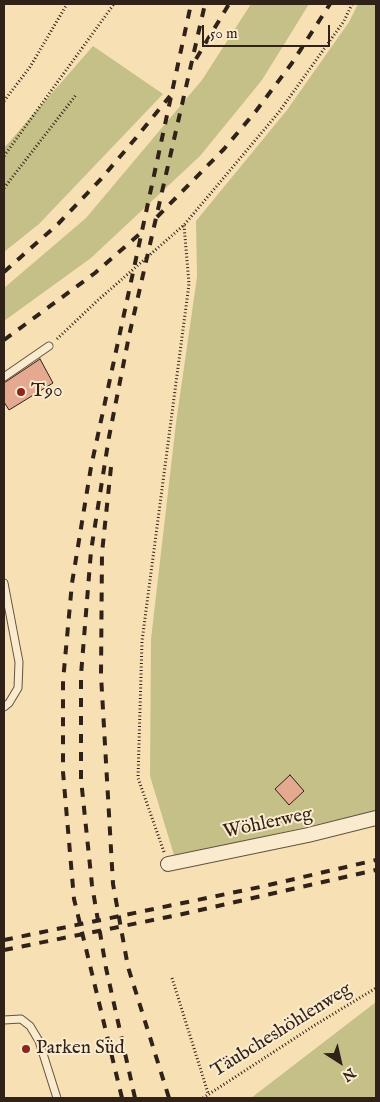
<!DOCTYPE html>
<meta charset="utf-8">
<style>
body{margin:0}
#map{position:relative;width:380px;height:1102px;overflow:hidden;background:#f8e0b5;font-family:"IM FELL English",serif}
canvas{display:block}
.frame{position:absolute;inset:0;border:5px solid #302218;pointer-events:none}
.north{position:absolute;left:315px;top:1037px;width:50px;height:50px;-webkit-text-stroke:4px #faebcf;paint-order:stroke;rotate:145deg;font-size:14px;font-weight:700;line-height:20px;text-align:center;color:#302218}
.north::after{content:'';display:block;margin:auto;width:18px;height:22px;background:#302218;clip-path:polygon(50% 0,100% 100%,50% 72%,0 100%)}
.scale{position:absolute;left:202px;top:25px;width:128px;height:22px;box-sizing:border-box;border:2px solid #302218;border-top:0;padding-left:6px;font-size:15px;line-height:18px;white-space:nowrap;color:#302218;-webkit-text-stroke:4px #faebcf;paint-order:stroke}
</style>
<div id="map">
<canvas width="380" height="1102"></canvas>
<div class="frame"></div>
<div class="north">N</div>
<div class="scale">50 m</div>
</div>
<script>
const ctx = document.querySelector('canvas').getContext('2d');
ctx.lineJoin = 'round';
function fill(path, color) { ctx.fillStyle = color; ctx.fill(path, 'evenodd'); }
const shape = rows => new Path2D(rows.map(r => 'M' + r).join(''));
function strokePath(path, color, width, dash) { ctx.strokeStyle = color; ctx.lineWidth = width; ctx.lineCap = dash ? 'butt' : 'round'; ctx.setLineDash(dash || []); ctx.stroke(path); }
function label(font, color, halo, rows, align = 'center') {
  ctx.font = font + ' "IM FELL English",serif'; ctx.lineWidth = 4; ctx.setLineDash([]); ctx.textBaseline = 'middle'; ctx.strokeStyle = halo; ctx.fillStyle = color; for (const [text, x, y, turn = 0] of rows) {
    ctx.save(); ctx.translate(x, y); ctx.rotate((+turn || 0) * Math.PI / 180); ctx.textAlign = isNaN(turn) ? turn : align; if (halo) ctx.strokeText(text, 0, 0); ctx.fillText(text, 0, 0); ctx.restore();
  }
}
fill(shape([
 [251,4,309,4,262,80,200,156,91,258,4,321,4,288,86,218,202,80],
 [358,4,376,4,376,811,222,846,174,855,150,776,151,639,176,423,197,277,196,221,287,110,349,22],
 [93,46,163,94,39,224,4,252,4,148],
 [376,1002,376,1098,251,1098]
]), '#c4c088');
const building = shape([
 [40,359,53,383,9,410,4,402,4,383,40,359],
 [290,775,304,791,289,805,275,789,290,775]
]);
fill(building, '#e5a992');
strokePath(building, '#302218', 1);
const service = shape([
 [4,377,49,346],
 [4,583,19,662,18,688,9,703,4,707],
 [4,1020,21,1019,30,1026,39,1041,57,1098]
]);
const minor = shape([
 [168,864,308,835,376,818]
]);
strokePath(service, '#62523f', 9);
strokePath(minor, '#62523f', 16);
strokePath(shape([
 [4,101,30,67,67,4],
 [4,156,114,4],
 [4,188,76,95],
 [57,339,97,301,184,225,279,112,344,21,352,4],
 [164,852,138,778,142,641,189,284,184,225],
 [172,978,208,1093],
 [203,1098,315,1025,376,988]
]), '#302218', 3, [1, 2.5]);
strokePath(service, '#faebcf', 7);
strokePath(minor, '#faebcf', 14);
strokePath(shape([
 [196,59,229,4],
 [157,217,224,149,256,111,292,63,330,4],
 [4,272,58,224,101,179,135,139,170,96],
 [4,340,95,273,143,231],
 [111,467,102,553,101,675,113,884,128,967,169,1098],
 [4,940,260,887,376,860],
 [4,950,178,915,376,870],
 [122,1098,74,899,63,772,63,681,72,583,91,467,191,4],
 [135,1098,106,968,92,885,81,779,81,675,91,551,109,437,129,336,205,4]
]), '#302218', 4, [9, 9]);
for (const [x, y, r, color] of [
 [21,392,5,"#8f2418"],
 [26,1049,5,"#8f2418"]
]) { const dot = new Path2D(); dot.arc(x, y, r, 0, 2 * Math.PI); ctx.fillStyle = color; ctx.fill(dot); strokePath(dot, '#faebcf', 2); }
label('19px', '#302218', '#faebcf', [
 ["T90",31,392],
 ["Parken Süd",36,1049]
], 'left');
label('19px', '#302218', '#faebcf', [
 ["Wöhlerweg",268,824,-12],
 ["Täubcheshöhlenweg",282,1031,-32]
]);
</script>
